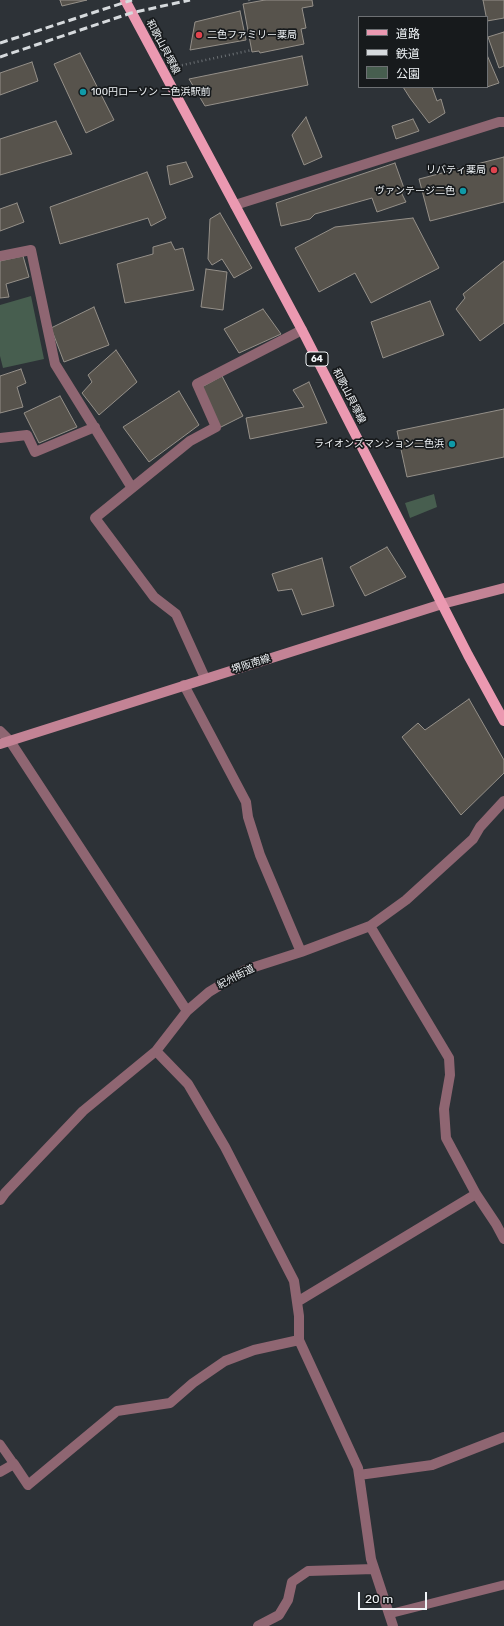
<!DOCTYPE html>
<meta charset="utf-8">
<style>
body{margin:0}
#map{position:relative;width:504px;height:1626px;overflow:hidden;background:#2d3237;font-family:Rubik,"Noto Sans JP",sans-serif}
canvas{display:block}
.legend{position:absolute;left:358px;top:16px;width:130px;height:72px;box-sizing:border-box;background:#171a1c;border:1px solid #6e7174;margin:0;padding:5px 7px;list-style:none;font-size:12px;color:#f0f4f7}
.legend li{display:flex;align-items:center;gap:8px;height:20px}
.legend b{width:20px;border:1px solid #6e7174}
.scale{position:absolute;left:358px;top:1592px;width:69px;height:18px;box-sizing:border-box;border:2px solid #f0f4f7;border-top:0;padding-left:5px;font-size:12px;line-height:14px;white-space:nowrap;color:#f0f4f7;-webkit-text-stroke:3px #171a1c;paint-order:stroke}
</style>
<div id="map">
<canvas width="504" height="1626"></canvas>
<ul class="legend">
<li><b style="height:5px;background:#eb99b1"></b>道路</li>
<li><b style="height:5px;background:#d6dadd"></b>鉄道</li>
<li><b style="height:11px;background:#475e4f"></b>公園</li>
</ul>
<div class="scale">20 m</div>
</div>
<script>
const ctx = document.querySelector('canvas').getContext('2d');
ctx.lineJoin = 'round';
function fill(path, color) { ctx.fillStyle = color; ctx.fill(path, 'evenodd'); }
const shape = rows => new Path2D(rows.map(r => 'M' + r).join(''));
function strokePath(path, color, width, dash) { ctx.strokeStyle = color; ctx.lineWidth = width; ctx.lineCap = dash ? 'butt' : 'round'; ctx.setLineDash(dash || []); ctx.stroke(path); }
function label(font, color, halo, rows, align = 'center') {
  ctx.font = font + ' Rubik,"Noto Sans JP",sans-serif'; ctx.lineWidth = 3.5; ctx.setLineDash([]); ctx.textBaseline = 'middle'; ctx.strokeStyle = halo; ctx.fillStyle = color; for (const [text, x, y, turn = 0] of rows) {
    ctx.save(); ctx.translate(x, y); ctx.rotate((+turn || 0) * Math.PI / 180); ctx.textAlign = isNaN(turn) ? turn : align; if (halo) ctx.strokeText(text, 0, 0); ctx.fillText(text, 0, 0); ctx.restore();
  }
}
fill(shape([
 [31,296,44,359,3,368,0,356,0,305],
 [434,494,437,507,410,518,405,503]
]), '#475e4f');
const building = shape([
 [60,0,87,0,62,6,60,0],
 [265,0,312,0,313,6,302,8,306,28,301,29,304,44,260,53,259,51,252,52,243,4,265,0],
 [483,0,504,0,504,18,487,21,483,0],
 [240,11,246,40,190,50,195,22,240,11],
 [504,32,504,66,499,68,488,37,504,32],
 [80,53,114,120,86,133,54,64,80,53],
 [487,55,499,83,487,87,487,55],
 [302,56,308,85,205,106,189,79,302,56],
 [32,62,38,81,0,95,0,73,32,62],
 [403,87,432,87,437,101,441,99,445,113,429,123,410,98,403,87],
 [306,117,322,157,304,165,292,135,306,117],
 [413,119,419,131,396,139,392,126,413,119],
 [56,121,72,154,0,175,0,139,56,121],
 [504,157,504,202,430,221,419,179,504,157],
 [186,162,193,177,170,185,167,166,186,162],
 [395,163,405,191,402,194,406,202,377,212,372,198,315,214,310,219,281,226,276,203,395,163],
 [147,172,166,218,151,226,148,218,60,244,50,207,147,172],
 [17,203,24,222,0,231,0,209,17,203],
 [220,213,252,268,234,278,222,259,212,265,208,259,210,219,220,213],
 [413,218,439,268,371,303,355,273,319,292,295,248,335,227,413,218],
 [171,242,175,250,183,248,194,290,125,303,117,264,153,254,153,247,171,242],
 [23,256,29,277,6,284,9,297,0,298,0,261,23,256],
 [504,261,504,323,480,341,456,309,465,298,463,294,504,261],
 [206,269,227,272,223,310,201,307,206,269],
 [430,301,444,335,383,358,371,322,430,301],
 [94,307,109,345,64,362,51,328,94,307],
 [263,309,281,334,239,353,224,329,263,309],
 [116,350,137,382,99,415,82,393,92,382,88,375,116,350],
 [21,369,26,383,17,387,23,407,0,413,0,376,21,369],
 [222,376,243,416,219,428,200,388,222,376],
 [309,382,327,423,250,439,246,418,304,407,293,390,309,382],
 [179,391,199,425,149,462,123,427,179,391],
 [60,396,77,427,39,443,24,413,60,396],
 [504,409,504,457,407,477,397,431,504,409],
 [387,547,406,577,365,596,350,567,387,547],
 [322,558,334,606,302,615,292,589,278,591,272,574,322,558],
 [469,699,504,760,504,773,461,815,402,737,418,723,425,730,469,699]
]);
fill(building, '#57534c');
strokePath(building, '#959089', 1);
strokePath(shape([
 [249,0,250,3],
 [178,66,252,50]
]), '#6c7175', 2.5, [1, 3]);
strokePath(shape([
 [0,1444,14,1464],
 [389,1614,503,1585]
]), '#8f6672', 9);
strokePath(shape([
 [0,256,31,250,55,364,132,488],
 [0,438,27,435,35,452,95,427],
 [205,678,176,614,154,597,95,518,190,441,216,427,197,384,302,330],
 [184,685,246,802,248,817,260,855,301,952],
 [0,731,10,741,187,1011],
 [370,926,449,1058,450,1075,444,1109,446,1138,476,1194,496,1224,504,1239],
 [156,1051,188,1084,225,1147,294,1281,299,1316,299,1340,358,1468,371,1559,393,1626],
 [0,1200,5,1193,83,1111,156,1051,187,1011,209,992,245,970,301,952,370,926,406,900,473,839,480,827,504,801],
 [297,1302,476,1194],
 [0,1472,14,1464,28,1485,117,1411,170,1403,193,1383,225,1361,254,1350,299,1340],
 [359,1475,432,1465,504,1437],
 [258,1626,279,1615,288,1600,292,1582,308,1571,374,1569]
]), '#8f6672', 10);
strokePath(shape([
 [235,205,499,122,504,122]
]), '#8f6672', 10);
strokePath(shape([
 [0,744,442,604,504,588]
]), '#c38395', 10);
strokePath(shape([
 [125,0,302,330,468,655,504,721]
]), '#eb99b1', 10);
strokePath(shape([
 [0,43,132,0],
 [0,57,131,13,190,0]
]), '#d6dadd', 3, [8, 4]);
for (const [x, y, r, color] of [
 [199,35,4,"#e0444e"],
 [83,92,4,"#0f9aa8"],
 [494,170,4,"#e0444e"],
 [463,191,4,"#0f9aa8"],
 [452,444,4,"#0f9aa8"]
]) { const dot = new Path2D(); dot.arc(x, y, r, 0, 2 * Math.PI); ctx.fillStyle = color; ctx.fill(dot); strokePath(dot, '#171a1c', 1.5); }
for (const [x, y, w] of [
 [317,359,22]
]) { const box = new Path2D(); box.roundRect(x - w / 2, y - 7, w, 14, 3); ctx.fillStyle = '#171a1c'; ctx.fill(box); strokePath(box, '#f0f4f7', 1); }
label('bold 9px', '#f0f4f7', null, [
 ["64",317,359]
]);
label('10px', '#f0f4f7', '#171a1c', [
 ["二色ファミリー薬局",207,35,"left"],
 ["100円ローソン 二色浜駅前",91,92,"left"],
 ["リバティ薬局",486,170],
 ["ヴァンテージ二色",455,191],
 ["ライオンズマンション二色浜",444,444]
], 'right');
label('10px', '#f0f4f7', '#171a1c', [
 ["和歌山貝塚線",163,47,62],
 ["和歌山貝塚線",349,396,63],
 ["堺阪南線",251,664,-18],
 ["紀州街道",236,977,-27]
]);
</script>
